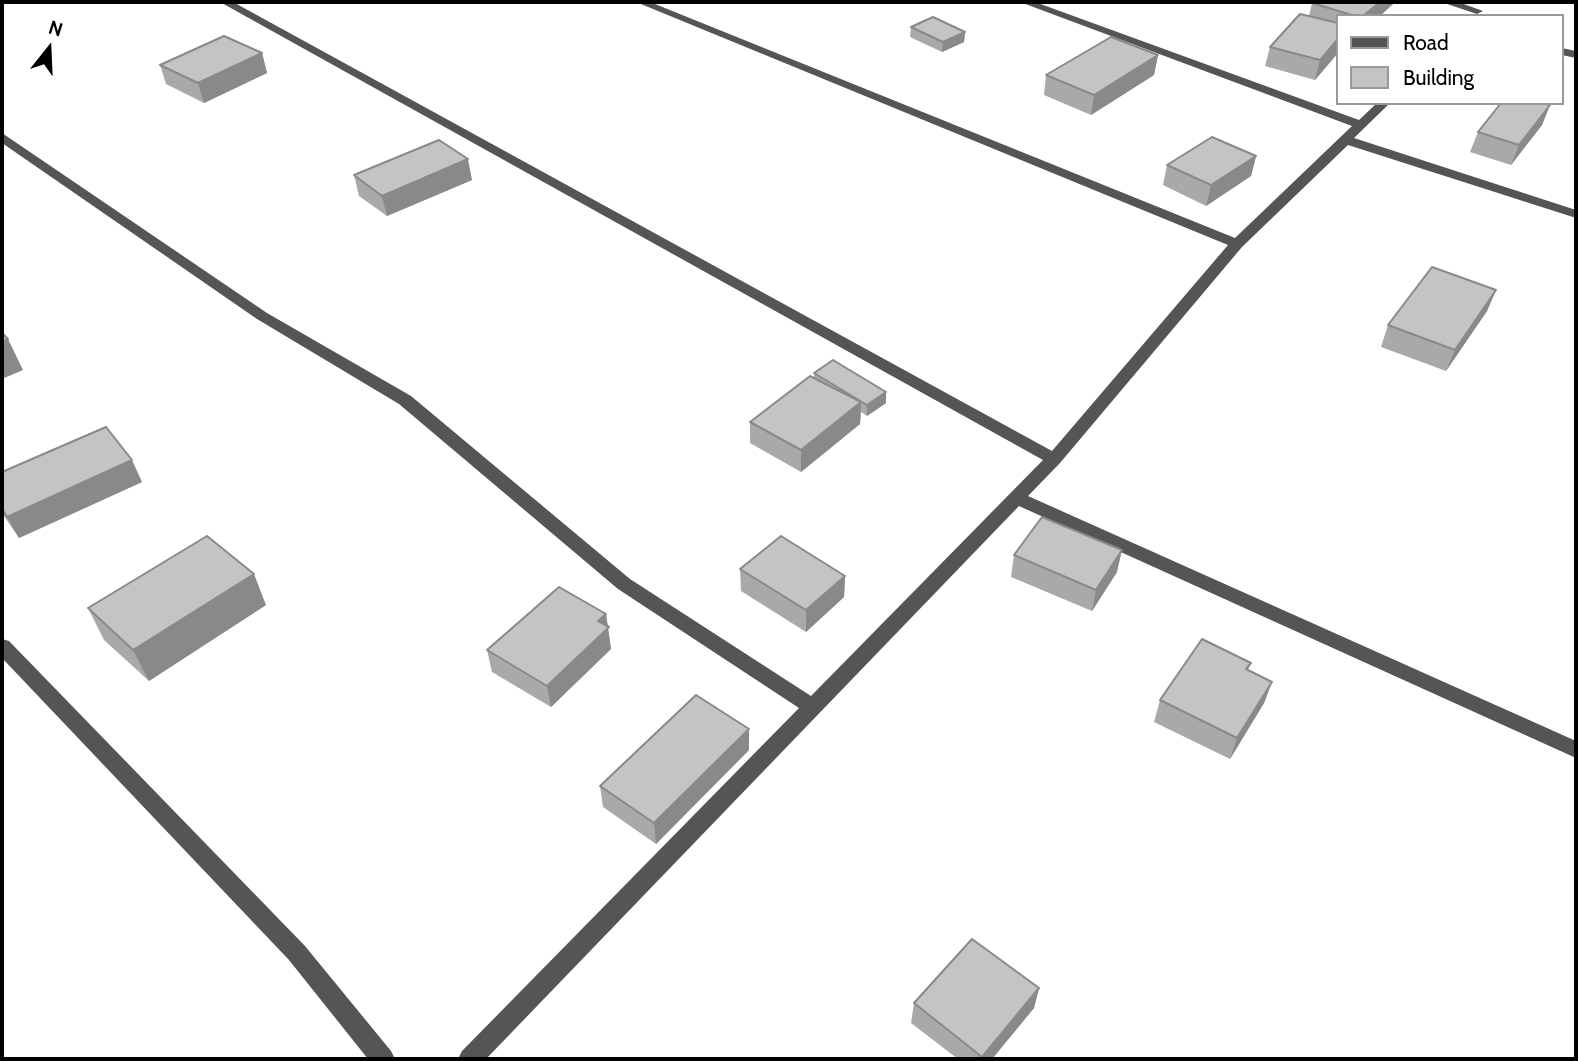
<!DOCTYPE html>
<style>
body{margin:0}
#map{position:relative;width:1578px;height:1061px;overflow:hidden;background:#fff;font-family:Cabin,sans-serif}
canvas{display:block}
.frame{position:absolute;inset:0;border:4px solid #000;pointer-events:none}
.legend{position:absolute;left:1336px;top:14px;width:228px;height:91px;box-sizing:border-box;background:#fff;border:2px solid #999;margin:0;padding:9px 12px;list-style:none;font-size:21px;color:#000}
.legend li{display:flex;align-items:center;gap:14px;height:35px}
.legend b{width:35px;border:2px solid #999}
.north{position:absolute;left:14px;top:14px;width:70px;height:70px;-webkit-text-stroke:5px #fff;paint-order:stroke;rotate:18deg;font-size:19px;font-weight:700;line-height:28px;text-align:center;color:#000}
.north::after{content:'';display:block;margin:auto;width:24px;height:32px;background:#000;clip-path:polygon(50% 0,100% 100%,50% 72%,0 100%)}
</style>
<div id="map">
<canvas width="1578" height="1061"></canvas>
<div class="frame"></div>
<ul class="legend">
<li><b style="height:9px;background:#555"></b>Road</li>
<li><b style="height:19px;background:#c4c4c4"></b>Building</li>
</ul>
<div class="north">N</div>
</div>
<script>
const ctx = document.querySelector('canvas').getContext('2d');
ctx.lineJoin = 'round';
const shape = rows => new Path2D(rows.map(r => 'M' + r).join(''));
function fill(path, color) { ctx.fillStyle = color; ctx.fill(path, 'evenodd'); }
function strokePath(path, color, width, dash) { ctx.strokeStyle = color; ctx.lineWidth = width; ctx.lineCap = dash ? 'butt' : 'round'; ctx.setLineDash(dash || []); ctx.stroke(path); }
fill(shape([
 [220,2,233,2,1052,451,1228,245,636,2,650,2,1235,238,1352,126,1020,2,1035,2,1359,120,1377,103,1390,103,1354,138,1576,210,1576,218,1348,145,1242,247,1060,463,1028,496,1576,741,1576,758,1019,506,486,1059,458,1059,462,1051,799,708,618,589,399,404,257,319,2,143,2,133,267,313,411,396,630,579,811,696,1043,460,220,2],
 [1441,2,1458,2,1483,11,1477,14,1441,2],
 [1562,48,1576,51,1576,58,1562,55,1562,48],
 [2,639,9,641,305,946,391,1051,395,1059,368,1059,289,960,2,658,2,639]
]), '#555');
fill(shape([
 [1312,3,1393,4,1380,16,1338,16,1338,53,1315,80,1265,66,1270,47,1309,16],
 [911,27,965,32,964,42,942,52,910,37],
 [262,53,267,73,204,103,166,84,160,65],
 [1158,55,1154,75,1091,115,1044,95,1046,75],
 [1550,105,1542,125,1511,165,1470,152,1478,132],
 [1256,156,1251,176,1206,206,1163,185,1167,165],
 [354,175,472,180,387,216,359,196],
 [1496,290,1487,311,1446,371,1381,347,1388,325],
 [814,373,886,403,867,416,861,412,860,424,801,472,750,443,750,422,814,378],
 [2,472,142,482,19,538,2,513],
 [1014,555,1117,572,1092,611,1011,577],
 [740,569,845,576,844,597,806,632,741,591],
 [266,605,149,681,104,640,88,608],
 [606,614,611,649,551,707,492,672,487,650],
 [1251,663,1248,670,1272,682,1264,703,1230,759,1154,722,1160,700],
 [749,729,749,750,656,844,603,807,600,786],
 [1039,988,1034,1008,992,1059,958,1059,911,1023,914,1003]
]), '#a9a9a9');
fill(shape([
 [1380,2,1394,2,1393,4,1380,16,1363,16],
 [965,32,964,42,942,52,943,42],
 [1338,39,1338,53,1315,80,1320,60],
 [262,53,267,73,204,103,198,83],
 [1158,55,1154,75,1091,115,1094,95],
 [1550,105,1542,125,1511,165,1519,145],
 [1256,156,1251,176,1206,206,1211,185],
 [468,159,472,180,387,216,382,196],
 [1496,290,1487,311,1446,371,1455,350],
 [8,339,23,370,2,379,2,342],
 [886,392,886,403,867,416,867,405],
 [861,402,860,424,801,472,801,450],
 [132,460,142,482,19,538,7,517],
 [1122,550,1117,572,1092,611,1096,590],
 [254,574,266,605,149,681,133,650],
 [845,576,844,597,806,632,806,610],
 [606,614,611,649,551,707,547,686,598,621],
 [1272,682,1264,703,1230,759,1237,738],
 [749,729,749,750,656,844,654,823],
 [1039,988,1034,1008,992,1059,982,1059,982,1057]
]), '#898989');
const building = shape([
 [1313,2,1380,2,1363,16,1355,16,1312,3,1313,2],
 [1300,14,1338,23,1338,39,1320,60,1270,47,1300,14],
 [933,17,965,32,943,42,911,27,933,17],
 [224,36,262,53,198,83,160,65,224,36],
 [1111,37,1158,55,1094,95,1046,75,1111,37],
 [1501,103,1542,103,1550,105,1519,145,1478,132,1501,103],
 [1212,137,1256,156,1211,185,1167,165,1212,137],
 [439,140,468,159,382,196,354,175,439,140],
 [1432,267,1496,290,1455,350,1388,325,1432,267],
 [2,333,8,339,2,342,2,333],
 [833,360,886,392,867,405,814,373,833,360],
 [810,376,861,402,801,450,750,422,810,376],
 [106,427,132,460,7,517,2,508,2,472,106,427],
 [1042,517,1122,550,1096,590,1014,555,1042,517],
 [207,536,254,574,133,650,88,608,207,536],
 [781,536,845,576,806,610,740,569,781,536],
 [559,587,606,614,598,621,609,627,547,686,487,650,559,587],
 [1202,639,1251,663,1246,669,1272,682,1237,738,1160,700,1202,639],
 [696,695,749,729,654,823,600,786,696,695],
 [972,939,1039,988,982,1057,914,1003,972,939]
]);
fill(building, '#c4c4c4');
strokePath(building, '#898989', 2);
</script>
